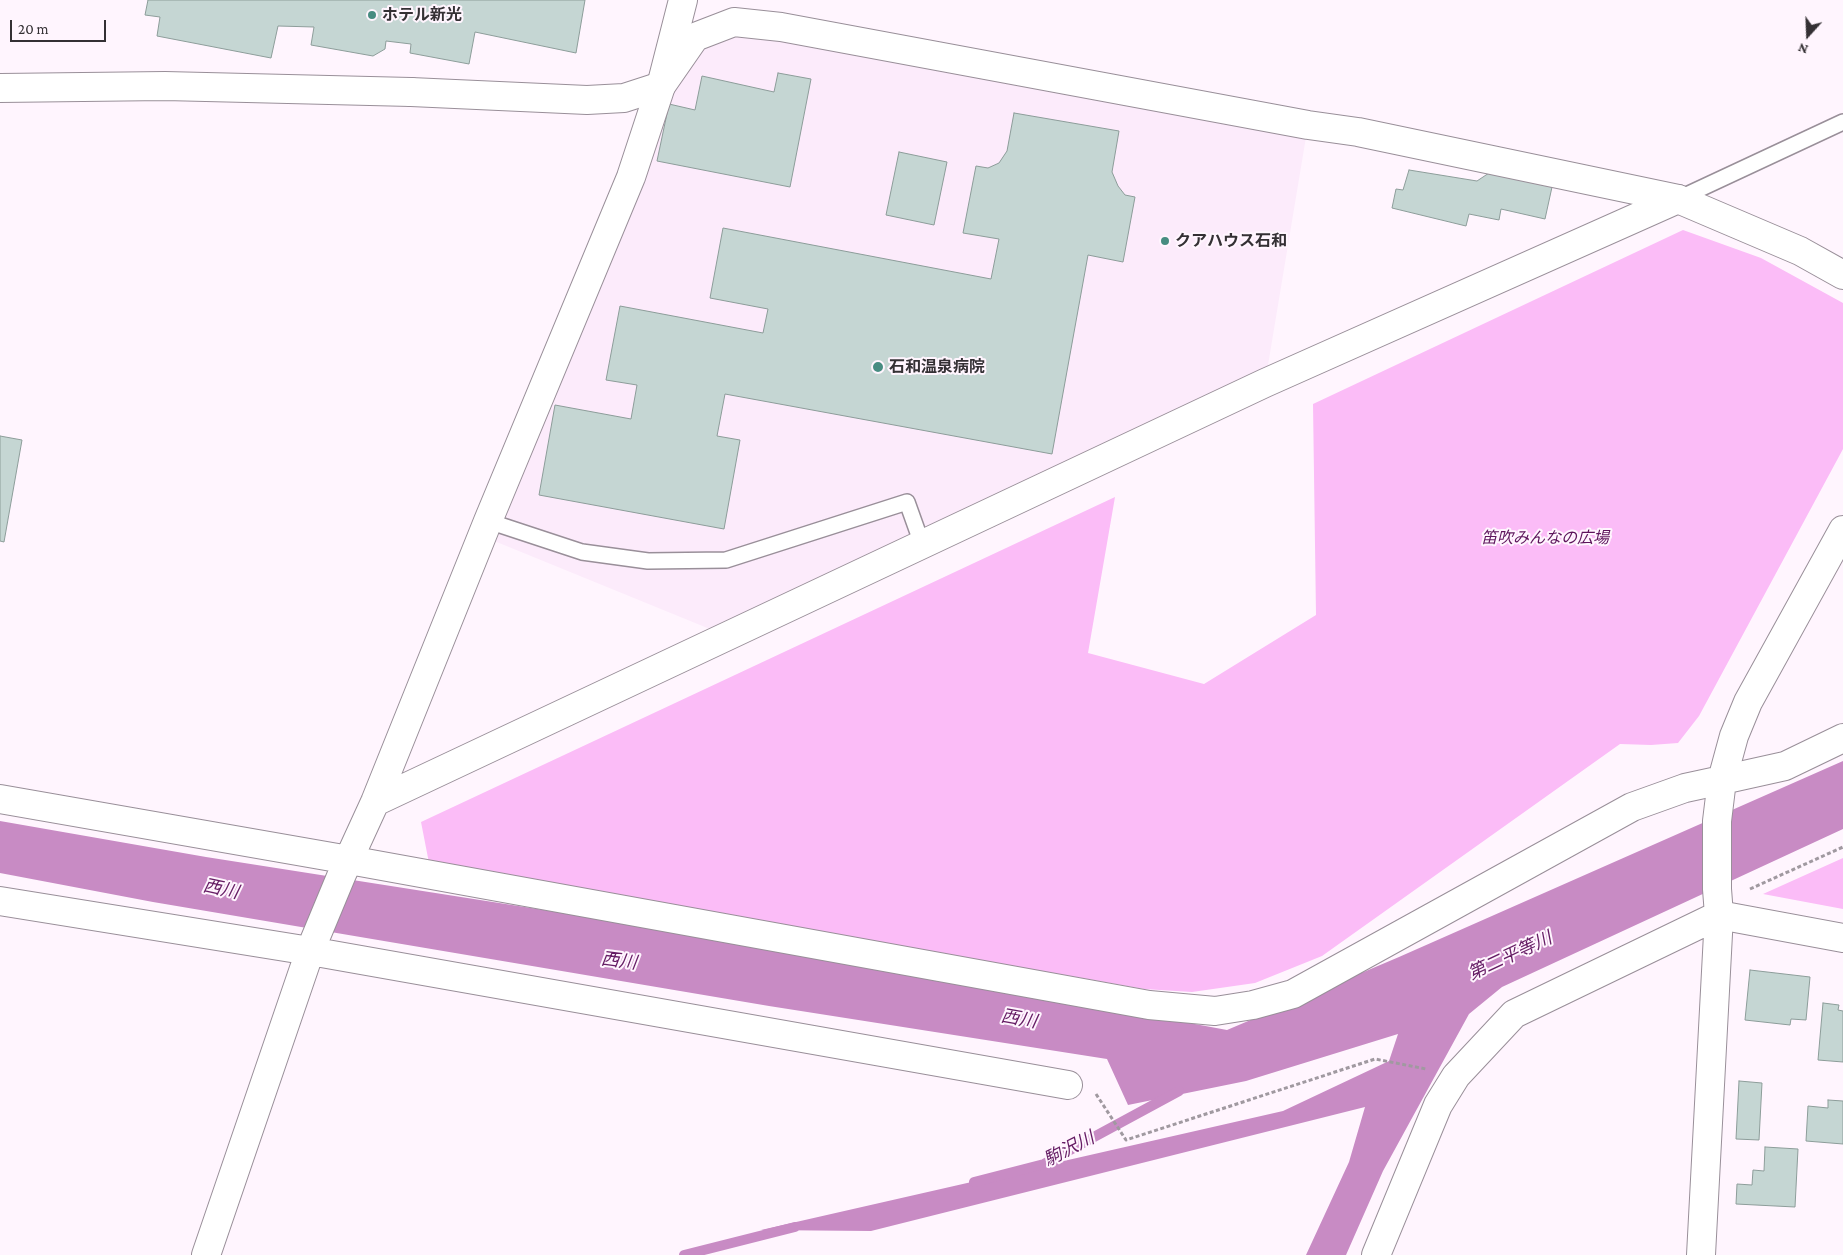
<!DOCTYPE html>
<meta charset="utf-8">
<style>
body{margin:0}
#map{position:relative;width:1843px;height:1255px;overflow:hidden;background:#fff5fe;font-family:"Crimson Pro",serif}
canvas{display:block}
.north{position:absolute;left:1783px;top:10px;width:50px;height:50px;-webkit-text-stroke:4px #fff5fe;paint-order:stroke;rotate:200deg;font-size:14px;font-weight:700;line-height:20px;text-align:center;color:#343034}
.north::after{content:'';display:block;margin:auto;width:18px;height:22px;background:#343034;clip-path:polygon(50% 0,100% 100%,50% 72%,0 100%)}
.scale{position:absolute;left:10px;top:20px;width:96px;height:22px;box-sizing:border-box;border:2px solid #343034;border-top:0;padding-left:6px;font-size:15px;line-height:18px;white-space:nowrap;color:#343034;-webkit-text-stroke:4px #fff5fe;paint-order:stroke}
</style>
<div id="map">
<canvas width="1843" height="1255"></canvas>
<div class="north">N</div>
<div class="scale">20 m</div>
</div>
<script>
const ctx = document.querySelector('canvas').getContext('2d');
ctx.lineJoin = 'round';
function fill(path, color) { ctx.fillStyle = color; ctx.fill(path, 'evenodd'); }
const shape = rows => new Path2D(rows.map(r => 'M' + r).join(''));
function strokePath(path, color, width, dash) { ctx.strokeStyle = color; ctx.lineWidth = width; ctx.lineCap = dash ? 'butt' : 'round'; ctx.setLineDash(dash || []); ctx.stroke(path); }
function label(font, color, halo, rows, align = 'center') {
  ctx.font = font + ' "Crimson Pro","Noto Sans JP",serif'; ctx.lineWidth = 4; ctx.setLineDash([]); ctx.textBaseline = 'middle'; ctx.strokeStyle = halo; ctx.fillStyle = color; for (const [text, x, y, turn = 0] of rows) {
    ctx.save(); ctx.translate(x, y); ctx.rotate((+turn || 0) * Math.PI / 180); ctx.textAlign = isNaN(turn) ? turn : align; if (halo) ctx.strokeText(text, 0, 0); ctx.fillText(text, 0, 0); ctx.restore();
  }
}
fill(shape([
 [734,22,1308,125,1265,383,727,636,482,536,661,86]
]), '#fcebfb');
fill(shape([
 [1683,230,1761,258,1843,303,1843,449,1699,716,1678,743,1651,745,1620,744,1322,956,1255,983,1192,992,1144,989,429,863,421,822,1115,497,1088,653,1204,684,1316,615,1313,404],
 [1843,858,1843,909,1763,894]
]), '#fbbcf7');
fill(shape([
 [1843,761,1843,829,1502,987,1469,1014,1383,1171,1346,1255,1306,1255,1349,1162,1365,1107,871,1231,761,1230,1283,1111,1389,1061,1398,1034,1246,1081,1128,1105,1107,1059,769,1006,153,902,0,873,0,821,206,857,786,948,1227,1030,1399,957]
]), '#c88bc4');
strokePath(shape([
 [974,1182,1044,1164,1179,1091],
 [684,1255,795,1227]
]), '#c88bc4', 10);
const building = shape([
 [148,0,585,0,576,53,475,32,469,64,410,53,411,44,386,41,385,49,373,56,311,45,314,27,278,26,271,58,157,36,160,17,145,15,148,0],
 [778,73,811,79,790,187,657,161,669,104,695,110,702,76,774,92,778,73],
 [1014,113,1119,131,1112,172,1118,186,1125,195,1135,197,1123,262,1088,255,1052,454,725,394,717,436,740,440,724,529,539,495,555,405,631,419,637,385,606,380,620,306,763,333,768,309,710,298,723,228,991,279,999,239,963,233,976,166,988,168,999,163,1007,151,1014,113],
 [899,152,947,162,934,225,886,215,899,152],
 [1409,170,1477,181,1489,173,1552,187,1545,219,1501,209,1499,220,1469,214,1466,226,1392,208,1396,189,1403,190,1409,170],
 [0,436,22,440,4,542,0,541,0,436],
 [1750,970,1810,977,1806,1020,1791,1019,1790,1025,1745,1020,1750,970],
 [1823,1003,1839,1005,1838,1010,1843,1011,1843,1062,1818,1060,1823,1003],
 [1739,1081,1762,1083,1759,1140,1736,1139,1739,1081],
 [1828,1100,1843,1101,1843,1144,1806,1141,1808,1106,1828,1108,1828,1100],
 [1765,1147,1798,1149,1795,1207,1736,1204,1737,1184,1752,1185,1753,1170,1764,1171,1765,1147]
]);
fill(building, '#c5d6d3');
strokePath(building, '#8d9d9a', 1);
const lane = shape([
 [1678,199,1843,122],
 [488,521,582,552,648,561,726,560,907,502,922,544]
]);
const street = shape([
 [0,88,165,86,411,92],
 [0,799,349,860],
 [375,802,1265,383,1678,199],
 [0,901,310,951,1068,1085],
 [206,1255,310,951,342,874,375,802,488,521,631,177,661,86,683,0],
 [1376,1255,1438,1105,1456,1076,1514,1014,1719,915],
 [1701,1255,1719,915,1717,889,1717,821,1722,780,1785,766,1843,738]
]);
const secondary = shape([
 [411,92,587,100,624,98,661,86,695,37,734,22,781,27,1308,125,1358,132,1678,199,1800,251,1843,275],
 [349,860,1149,1005,1215,1011,1253,1005,1293,994,1632,807,1685,788,1722,780,1734,736,1748,702,1843,530],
 [1719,915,1843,938]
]);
strokePath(lane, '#998f99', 18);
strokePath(street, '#998f99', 30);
strokePath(secondary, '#998f99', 30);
strokePath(shape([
 [1750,889,1843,847],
 [1096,1094,1126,1140,1375,1059,1426,1069]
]), '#a099a0', 3, [4, 2.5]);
strokePath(lane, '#fff', 15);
strokePath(street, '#fff', 28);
strokePath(secondary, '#fff', 28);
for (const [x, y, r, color] of [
 [372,15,5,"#478c81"],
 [1165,241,5,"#478c81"],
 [878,367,6,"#478c81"]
]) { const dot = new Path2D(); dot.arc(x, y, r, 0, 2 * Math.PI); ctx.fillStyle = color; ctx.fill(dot); strokePath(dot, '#fff5fe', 2); }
label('bold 16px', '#343034', '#fff5fe', [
 ["ホテル新光",382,15],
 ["クアハウス石和",1175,241],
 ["石和温泉病院",889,367]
], 'left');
label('italic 16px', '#5d145c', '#fff5fe', [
 ["笛吹みんなの広場",1545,538]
]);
label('italic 18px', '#651c64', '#fff5fe', [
 ["西川",221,889,12],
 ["第二平等川",1510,956,-25],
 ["西川",619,961,7],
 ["西川",1019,1019,10],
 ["駒沢川",1069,1149,-27]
]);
</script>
